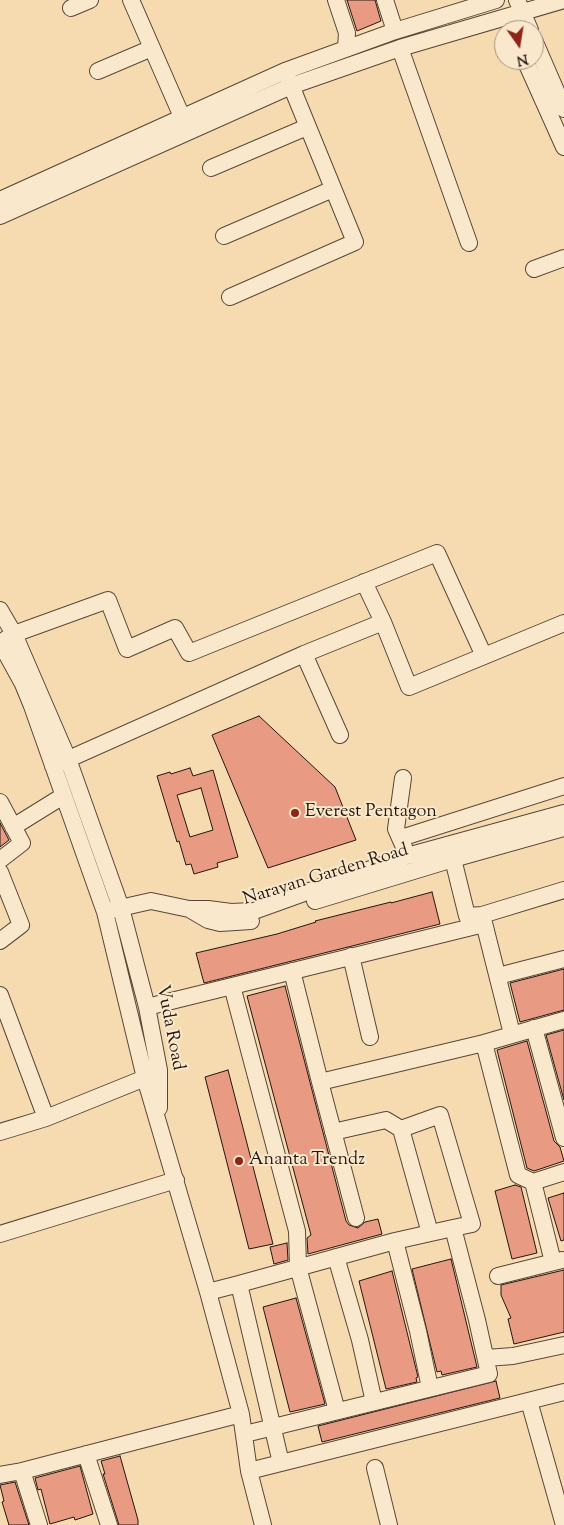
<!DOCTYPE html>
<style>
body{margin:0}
#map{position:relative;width:564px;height:1525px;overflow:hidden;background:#f6dbb1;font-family:"Sorts Mill Goudy",serif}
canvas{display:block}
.north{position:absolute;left:494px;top:20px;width:50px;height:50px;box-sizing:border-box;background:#f9e8cc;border:1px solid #a49481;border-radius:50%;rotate:167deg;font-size:14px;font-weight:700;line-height:20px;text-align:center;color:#251610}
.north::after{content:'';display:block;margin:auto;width:18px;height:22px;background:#8f2418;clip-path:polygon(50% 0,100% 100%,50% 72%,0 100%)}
</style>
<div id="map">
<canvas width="564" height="1525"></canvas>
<div class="north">N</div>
</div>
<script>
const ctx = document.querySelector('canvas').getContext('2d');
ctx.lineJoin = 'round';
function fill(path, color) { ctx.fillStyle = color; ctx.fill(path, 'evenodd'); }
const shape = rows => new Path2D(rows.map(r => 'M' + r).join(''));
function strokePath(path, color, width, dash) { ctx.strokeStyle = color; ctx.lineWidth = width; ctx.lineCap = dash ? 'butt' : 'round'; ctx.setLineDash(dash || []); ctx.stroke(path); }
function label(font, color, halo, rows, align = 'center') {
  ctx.font = font + ' "Sorts Mill Goudy",serif'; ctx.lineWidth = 4; ctx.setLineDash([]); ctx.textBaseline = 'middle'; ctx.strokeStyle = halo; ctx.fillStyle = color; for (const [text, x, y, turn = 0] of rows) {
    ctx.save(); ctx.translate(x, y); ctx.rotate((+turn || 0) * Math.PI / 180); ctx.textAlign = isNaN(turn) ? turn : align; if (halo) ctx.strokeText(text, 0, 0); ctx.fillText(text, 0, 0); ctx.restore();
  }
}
const building = shape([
 [347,0,375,0,381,21,357,31,347,0],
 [259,716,335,787,356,840,268,868,212,735,259,716],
 [190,768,193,776,213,770,238,857,217,863,218,867,194,874,191,864,186,865,179,841,177,842,157,776,170,772,171,774,190,768],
 [201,788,213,830,190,837,177,795,201,788],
 [0,823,9,840,0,847,0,823],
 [432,892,440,924,204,983,196,953,277,934,316,922,315,921,391,902,391,903,432,892],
 [564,969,564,1010,520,1022,510,983,564,969],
 [285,986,346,1221,349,1225,358,1228,365,1222,378,1219,382,1234,308,1254,307,1238,311,1235,247,996,285,986],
 [564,1030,564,1100,546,1035,564,1030],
 [527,1041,554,1141,560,1147,564,1161,534,1171,527,1168,497,1050,527,1041],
 [228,1070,273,1244,249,1249,205,1077,228,1070],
 [515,1185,521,1187,537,1253,512,1259,495,1191,515,1185],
 [564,1193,564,1240,561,1241,548,1198,564,1193],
 [287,1243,288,1260,274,1264,270,1247,287,1243],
 [451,1259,477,1367,442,1375,441,1371,437,1372,412,1269,451,1259],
 [564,1270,564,1332,514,1344,508,1319,511,1318,501,1295,501,1285,564,1270],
 [392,1271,418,1377,416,1378,417,1382,386,1389,359,1281,392,1271],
 [296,1298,325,1404,290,1412,263,1307,296,1298],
 [496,1381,500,1398,322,1442,318,1426,496,1381],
 [120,1456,138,1520,138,1525,119,1525,103,1474,105,1474,101,1461,120,1456],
 [80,1466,93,1514,75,1520,74,1517,50,1524,41,1489,38,1490,35,1478,80,1466],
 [15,1482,29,1525,9,1525,2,1502,4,1501,0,1485,15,1482]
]);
fill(building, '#e89a82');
strokePath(building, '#251610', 1);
const minor = shape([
 [131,0,186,126],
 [336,0,347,33,346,48],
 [385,0,395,31],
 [517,0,530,30],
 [71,8,90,0],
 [534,40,564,109],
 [400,48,469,243],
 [525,60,564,147],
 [98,71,152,48],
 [211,168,307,127],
 [0,200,285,71,395,31,496,0],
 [0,216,291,86,400,48,564,0],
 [224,236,333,189],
 [534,269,564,258],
 [230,297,355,242,288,78],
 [364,582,383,622],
 [0,610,14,634,68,759,121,908,147,1007,159,1070,159,1108],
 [0,642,23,684,32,706,105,912,145,1078,208,1292,241,1414,249,1471,263,1525],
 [0,643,14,634,108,600,127,649,175,628,189,653,437,553,484,656],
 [304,654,340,735],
 [53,766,304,654,383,622,409,687,564,623],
 [403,778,396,829,404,847],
 [0,802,22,843,0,860],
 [13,827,63,796],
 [401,838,564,786],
 [452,849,453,859,467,916,482,915,512,1034],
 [0,872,21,925,0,941],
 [315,901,453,859,564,828],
 [111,910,151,901,189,909,208,909,231,912,254,911,407,856,564,813],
 [191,910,208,920,220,923,251,921],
 [482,915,564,890],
 [351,956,370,1037],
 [292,971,320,1082],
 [498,976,564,959],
 [232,986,297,1231,298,1267,337,1411],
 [0,995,46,1118,0,1132],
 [147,1007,484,924],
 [534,1028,564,1138],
 [484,1043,518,1175,533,1182,564,1172],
 [46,1118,145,1078],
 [333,1132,386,1120,401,1129],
 [533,1182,553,1262],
 [356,1218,320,1082,484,1043,564,1020],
 [430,1233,401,1129,440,1115,472,1224,453,1228],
 [0,1234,176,1180],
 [336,1257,360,1340,374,1402],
 [498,1276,562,1260],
 [208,1292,239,1284],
 [486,1358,513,1356,564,1345],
 [529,1401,564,1525],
 [245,1434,489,1374,477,1320,453,1228,395,1241],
 [86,1454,109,1525],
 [281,1463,239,1284,395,1241,418,1331,430,1388],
 [375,1468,389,1525],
 [22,1471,39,1525],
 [249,1471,564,1392],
 [0,1475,22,1471,241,1414]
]);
strokePath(minor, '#594738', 18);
strokePath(minor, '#f9e8cc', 16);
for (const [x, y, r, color] of [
 [295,813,5,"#8f2418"],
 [239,1161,5,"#8f2418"]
]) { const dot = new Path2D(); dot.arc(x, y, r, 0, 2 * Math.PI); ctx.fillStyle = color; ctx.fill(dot); strokePath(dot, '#f9e8cc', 2); }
label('18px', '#251610', '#f9e8cc', [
 ["Everest Pentagon",305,813],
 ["Ananta Trendz",249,1161]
], 'left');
label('18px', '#251610', '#f9e8cc', [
 ["Narayan Garden Road",326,876,-17],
 ["Vuda Road",169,1028,79]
]);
</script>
